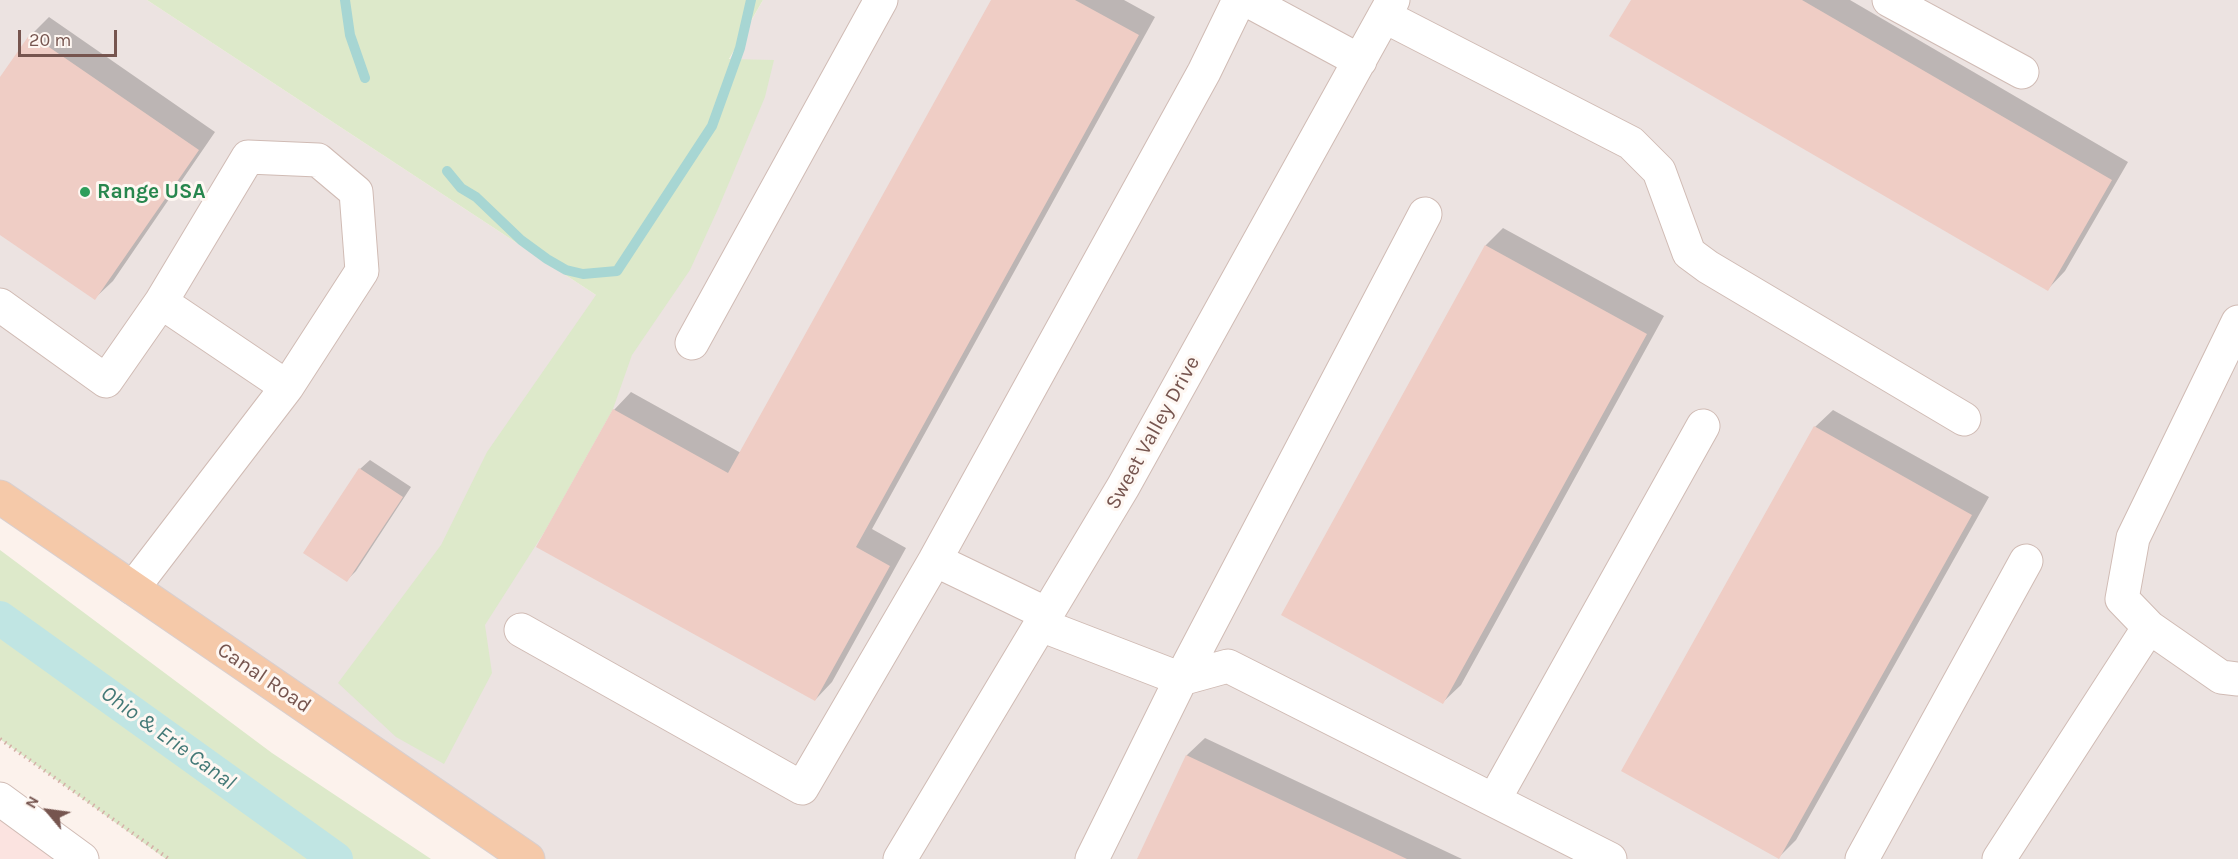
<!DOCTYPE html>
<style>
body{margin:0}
#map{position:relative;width:2238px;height:859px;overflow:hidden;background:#fcf2ec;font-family:Karla,sans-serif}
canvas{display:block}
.north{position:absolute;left:18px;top:781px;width:60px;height:60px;-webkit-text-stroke:4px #fef7f2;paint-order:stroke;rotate:299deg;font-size:16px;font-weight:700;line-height:24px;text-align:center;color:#76554f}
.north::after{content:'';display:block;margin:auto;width:21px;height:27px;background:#76554f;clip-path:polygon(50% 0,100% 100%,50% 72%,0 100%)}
.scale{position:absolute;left:18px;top:30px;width:99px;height:27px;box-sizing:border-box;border:3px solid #76554f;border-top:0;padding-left:8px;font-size:18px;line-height:21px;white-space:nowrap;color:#76554f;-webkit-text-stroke:4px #fef7f2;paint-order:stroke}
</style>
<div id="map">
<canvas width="2238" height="859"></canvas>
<div class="north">N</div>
<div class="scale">20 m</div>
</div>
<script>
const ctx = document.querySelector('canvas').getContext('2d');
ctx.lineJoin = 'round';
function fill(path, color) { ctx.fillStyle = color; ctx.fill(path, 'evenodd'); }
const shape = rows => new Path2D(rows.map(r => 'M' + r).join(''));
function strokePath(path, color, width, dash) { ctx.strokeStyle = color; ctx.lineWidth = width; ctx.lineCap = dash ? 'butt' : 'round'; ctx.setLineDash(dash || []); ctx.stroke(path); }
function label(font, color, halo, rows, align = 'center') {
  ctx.font = font + ' Karla,sans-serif'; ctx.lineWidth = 6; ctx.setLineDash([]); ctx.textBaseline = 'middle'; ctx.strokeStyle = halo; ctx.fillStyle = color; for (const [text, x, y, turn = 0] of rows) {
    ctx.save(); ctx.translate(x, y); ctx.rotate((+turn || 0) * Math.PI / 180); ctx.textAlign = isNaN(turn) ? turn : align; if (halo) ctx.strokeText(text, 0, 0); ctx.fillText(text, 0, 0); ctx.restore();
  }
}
fill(shape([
 [0,803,78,859,0,859]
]), '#fbe3e0');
fill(shape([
 [0,0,147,0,596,295,763,0,2238,0,2238,859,528,859,0,497]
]), '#ece3e1');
fill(shape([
 [147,0,763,0,729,59,774,60,765,97,718,209,690,270,632,355,613,409,545,531,485,625,492,673,444,764,396,737,338,683,441,545,487,452,596,295],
 [0,550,272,753,431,859,166,859,0,739]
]), '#dde9ca');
fill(shape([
 [992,0,1124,0,1155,17,872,529,906,548,832,682,815,700,614,410,631,392,741,453],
 [1632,0,1850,0,2128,162,2065,271,2048,289],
 [49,17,215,132,113,281,95,298,0,233,0,80,31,35],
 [1503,228,1664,316,1461,685,1443,702,1283,614,1486,245],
 [1833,410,1989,497,1796,840,1779,857,1815,427],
 [370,460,411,487,356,571,347,580,360,469],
 [1205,738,1462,859,1138,859,1187,755]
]), '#0003');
strokePath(shape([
 [345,0,350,35,365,78],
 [447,171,461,188,476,197,521,240,547,259,566,270,583,274,617,271,712,126,740,48,751,0]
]), '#a7d6d3', 10);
strokePath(shape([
 [0,618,336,859]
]), '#c0e5e3', 34);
fill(shape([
 [991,0,1075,0,1139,35,856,547,890,566,815,701,536,547,613,409,728,473],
 [1631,0,1802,0,2112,180,2048,291,1609,36],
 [30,34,199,150,95,300,0,235,0,77],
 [1485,245,1647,334,1443,704,1281,615],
 [1814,426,1972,515,1779,859,1621,771],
 [359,468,403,497,347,582,303,553],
 [1186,755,1407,859,1137,859]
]), '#efcdc5');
const minor = shape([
 [1247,0,1360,61],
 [1889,0,2022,72],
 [1384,16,1631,143,1659,171,1689,253,1708,267,1964,419],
 [0,305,106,381,161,302],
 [692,343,881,0],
 [935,560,1204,72,1239,0],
 [133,588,287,387,161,302,248,157,318,160,356,192,362,271,287,387],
 [1041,625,1181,679,1092,859],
 [2149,627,2122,599,2133,538,2238,322],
 [521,630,802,788,935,560,1047,614],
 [1181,679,1425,214],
 [1181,679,1228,666,1610,859],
 [0,799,82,859],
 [1494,800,1703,426],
 [900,859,1123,487,1393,0],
 [1862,859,2026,561],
 [1999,859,2149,627,2221,677,2238,679]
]);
const major = shape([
 [0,497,528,859]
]);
strokePath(minor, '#d0bbb4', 35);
strokePath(major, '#d9cfce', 35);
strokePath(shape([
 [0,739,169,859]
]), '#d5afa7', 4, [1.5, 4.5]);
strokePath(minor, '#fff', 33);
strokePath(major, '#f5c9a9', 33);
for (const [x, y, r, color] of [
 [85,192,6,"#2e9e5b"]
]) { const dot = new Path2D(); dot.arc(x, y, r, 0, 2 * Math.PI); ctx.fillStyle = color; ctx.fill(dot); strokePath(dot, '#fef7f2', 2); }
label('bold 21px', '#27864d', '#fef7f2', [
 ["Range USA",97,192]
], 'left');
label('21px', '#76554f', '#fef7f2', [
 ["Sweet Valley Drive",1153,433,-61],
 ["Canal Road",264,678,34]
]);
label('italic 22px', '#437977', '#fef7f2', [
 ["Ohio & Erie Canal",168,738,36]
]);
</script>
